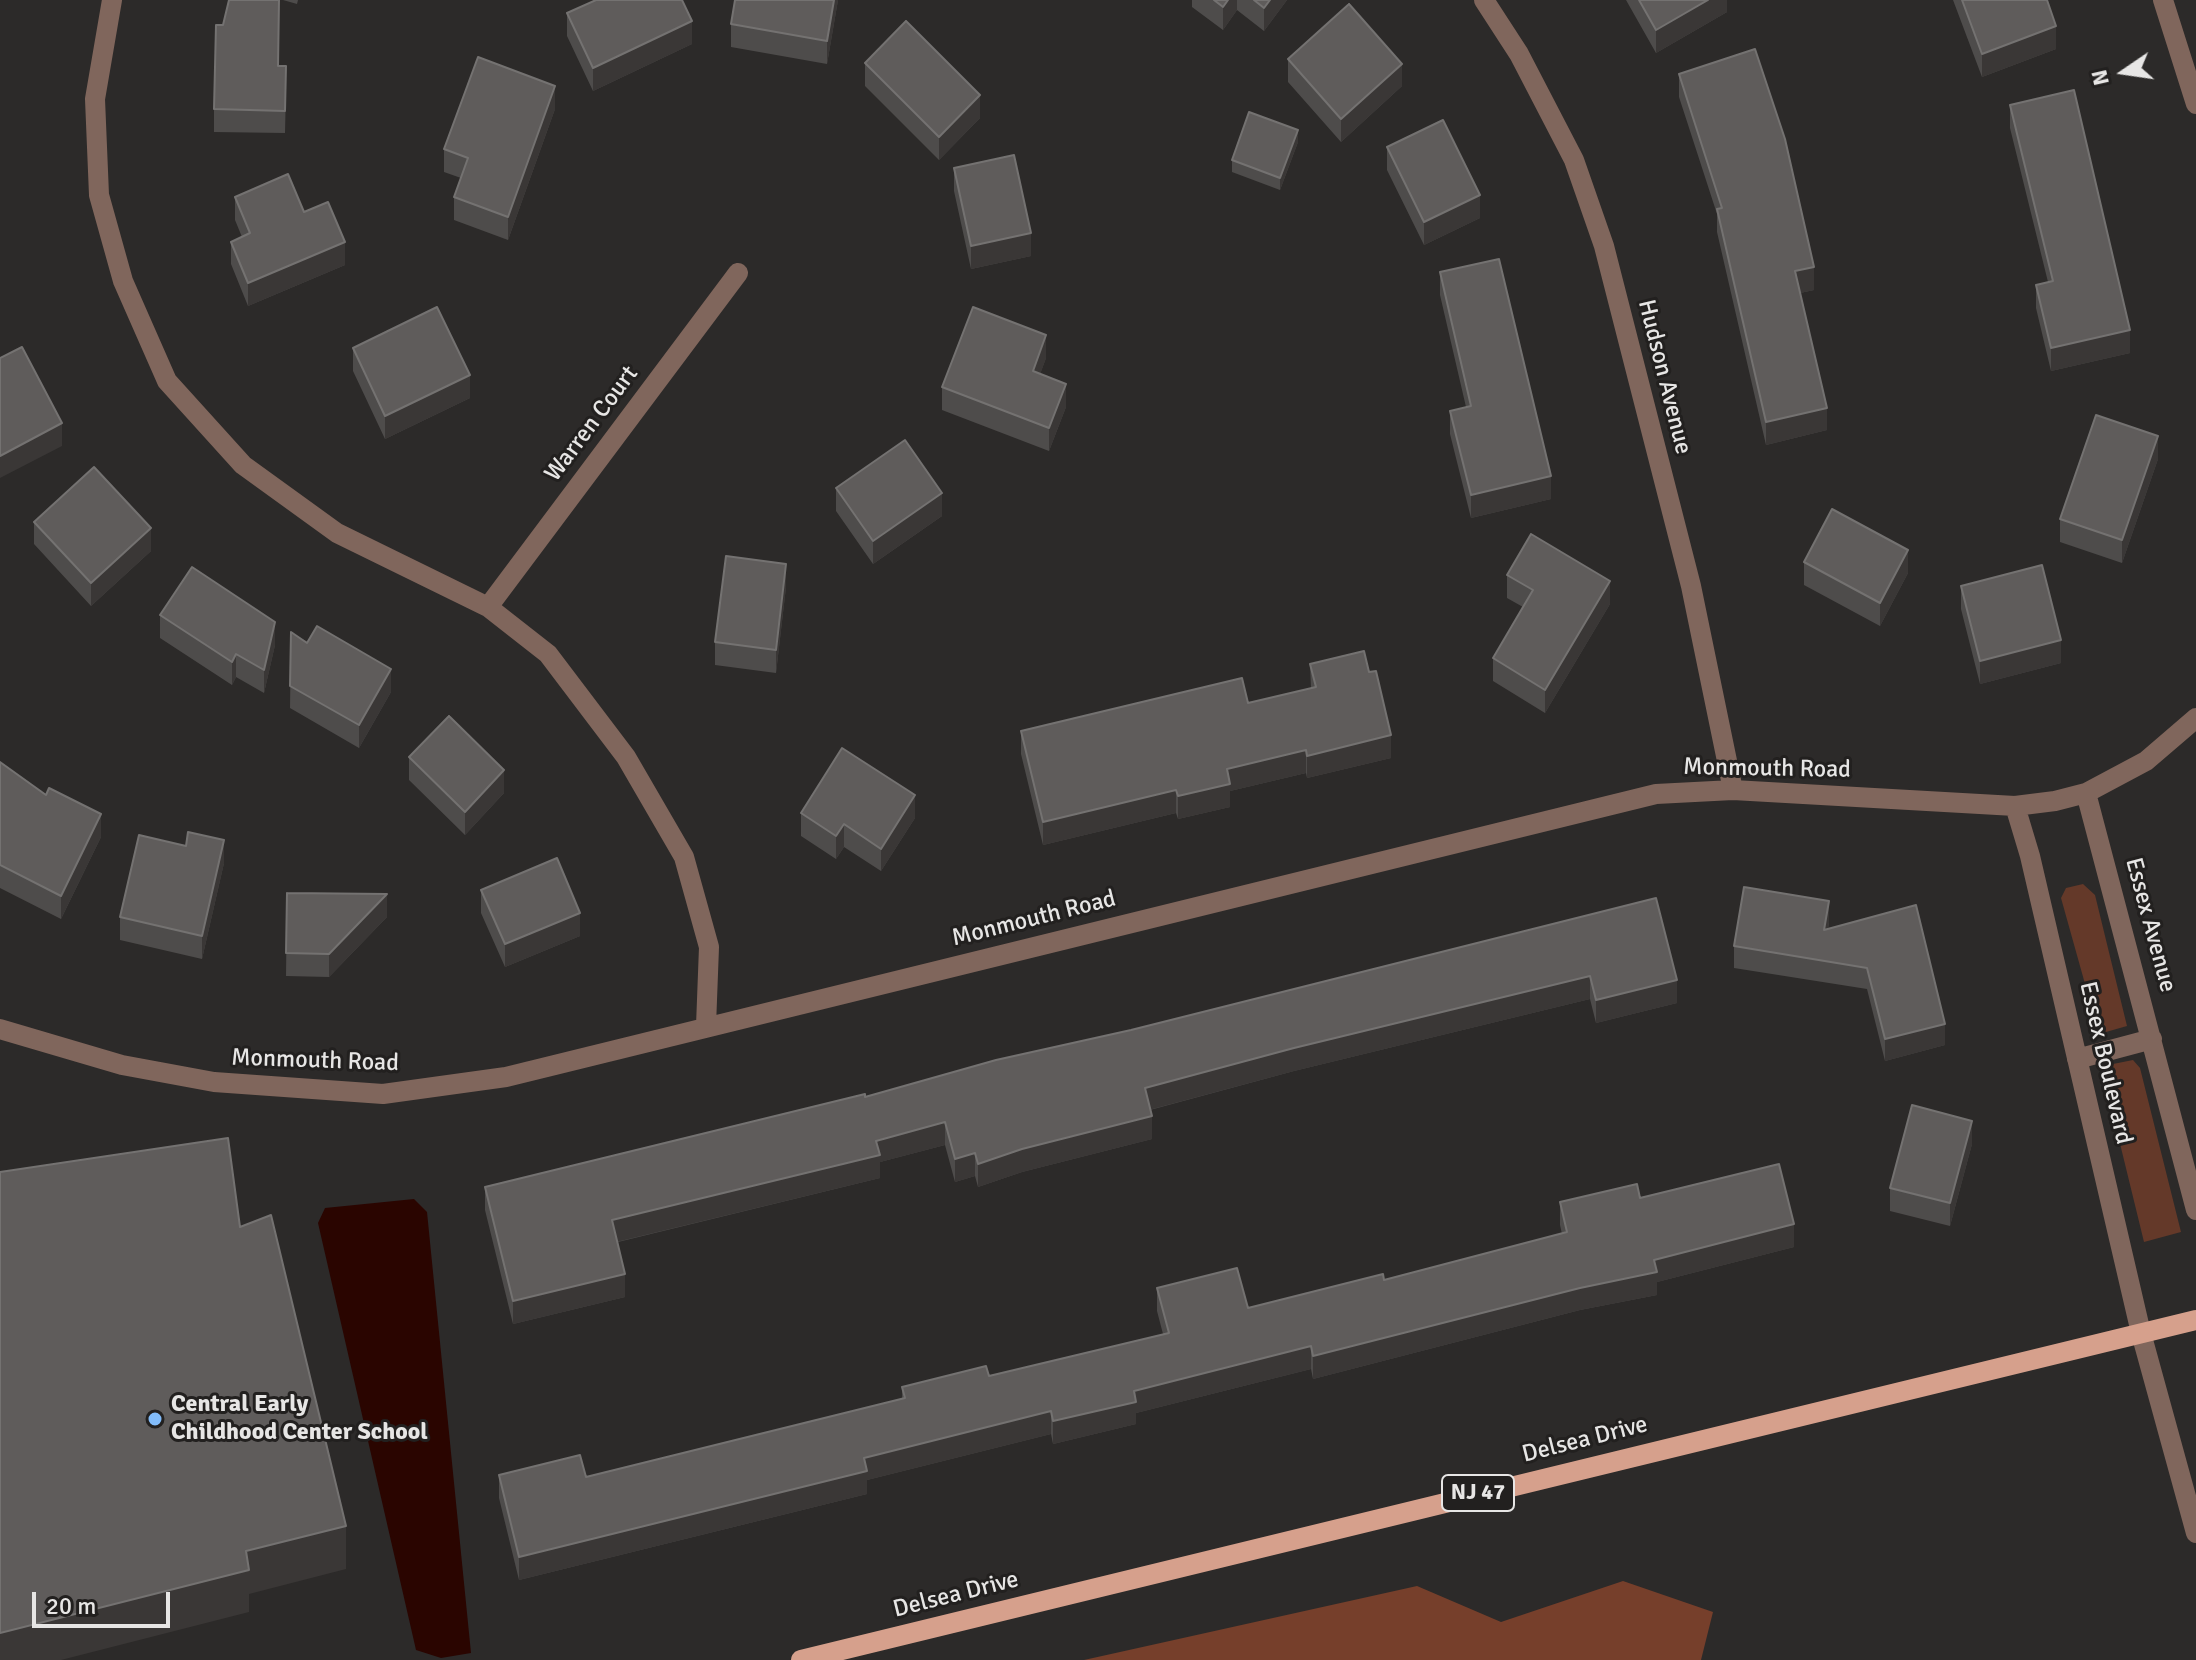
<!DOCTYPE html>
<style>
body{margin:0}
#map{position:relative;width:2196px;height:1660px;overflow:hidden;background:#2c2a29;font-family:Signika,sans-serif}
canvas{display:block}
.north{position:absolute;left:2084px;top:32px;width:80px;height:80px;-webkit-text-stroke:6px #22201f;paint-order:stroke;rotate:257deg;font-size:22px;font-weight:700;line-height:32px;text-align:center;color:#e7e6e5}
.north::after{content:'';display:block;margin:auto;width:28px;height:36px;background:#e7e6e5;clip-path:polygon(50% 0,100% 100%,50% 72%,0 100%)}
.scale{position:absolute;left:32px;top:1592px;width:138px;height:36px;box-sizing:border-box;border:4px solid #e7e6e5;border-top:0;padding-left:10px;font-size:24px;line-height:28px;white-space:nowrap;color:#e7e6e5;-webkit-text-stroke:6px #22201f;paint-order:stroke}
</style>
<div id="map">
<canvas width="2196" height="1660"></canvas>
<div class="north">N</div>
<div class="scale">20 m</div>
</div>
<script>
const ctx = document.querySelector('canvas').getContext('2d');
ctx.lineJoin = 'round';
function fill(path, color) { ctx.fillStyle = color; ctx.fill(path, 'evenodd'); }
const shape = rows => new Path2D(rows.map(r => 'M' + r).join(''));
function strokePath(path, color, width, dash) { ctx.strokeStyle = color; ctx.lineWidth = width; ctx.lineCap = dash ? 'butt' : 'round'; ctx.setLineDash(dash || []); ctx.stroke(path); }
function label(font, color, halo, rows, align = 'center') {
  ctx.font = font + ' Signika,sans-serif'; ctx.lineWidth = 6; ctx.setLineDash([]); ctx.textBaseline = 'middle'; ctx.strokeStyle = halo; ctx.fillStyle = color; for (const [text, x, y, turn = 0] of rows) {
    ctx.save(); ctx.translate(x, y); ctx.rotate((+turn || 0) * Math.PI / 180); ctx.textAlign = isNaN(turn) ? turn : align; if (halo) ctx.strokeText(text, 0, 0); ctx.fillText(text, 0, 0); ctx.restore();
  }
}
fill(shape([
 [2083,884,2095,895,2127,1026,2099,1034,2061,898,2066,888],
 [2133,1060,2140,1068,2181,1232,2144,1242,2104,1078,2108,1065]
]), '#643929');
fill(shape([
 [1623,1581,1713,1612,1701,1660,1084,1660,1417,1586,1501,1622]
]), '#763f2b');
fill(shape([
 [414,1199,427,1212,471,1653,441,1658,416,1650,318,1223,325,1208]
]), '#2a0500');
strokePath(shape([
 [112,0,95,99,99,195,123,281,167,381,243,465,337,533,488,607,548,654,626,757,684,857,709,947,706,1026],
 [1484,0,1519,54,1574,160,1604,246,1691,586,1733,790],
 [2163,0,2196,104],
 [488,607,738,273],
 [2086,793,2196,1210],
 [2015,806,2030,856,2141,1333,2196,1533],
 [0,1029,122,1065,214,1082,383,1094,506,1077,1656,794,1733,790,2015,806,2055,801,2086,793,2146,761,2196,718],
 [2077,1059,2152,1039]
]), '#80665c', 20);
strokePath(shape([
 [801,1660,2196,1320]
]), '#d6a08c', 20);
fill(shape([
 [283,0,298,0,297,4],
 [838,0,827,64,731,47,731,24],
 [1192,0,1287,0,1264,31,1237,10,1223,30,1192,7],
 [1626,0,1727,0,1727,12,1656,53],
 [1953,0,2047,0,2056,49,1982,77],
 [567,13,692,44,593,91,567,36],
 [1288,59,1402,86,1341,142,1288,82],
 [865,63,980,118,939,160,865,86],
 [278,66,286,89,285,133,214,132,214,109],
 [1679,74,1814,290,1800,293,1827,430,1766,445,1717,232,1717,214,1679,97],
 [2010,105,2130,353,2051,371,2036,308,2036,285,2048,282,2010,128],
 [555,109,508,240,454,220,454,197,461,178,444,172,444,149],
 [1298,142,1280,190,1232,172,1232,160],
 [1387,147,1480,218,1424,245,1387,170],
 [954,168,1031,256,971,269,954,191],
 [235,197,304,212,345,265,248,306,231,264,231,242,242,237,235,220],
 [1440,272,1551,499,1471,518,1450,434,1450,411,1466,407,1440,295],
 [353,348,470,398,385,439,353,371],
 [1046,358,1040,374,1066,407,1049,451,942,410,942,387],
 [2158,459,2122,563,2060,542,2060,519],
 [836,488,942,516,873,564,836,511],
 [34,522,151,551,91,606,34,544],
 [1804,562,1908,573,1880,626,1804,585],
 [1507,575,1610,604,1545,713,1493,681,1493,658,1523,607,1507,598],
 [1961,586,2061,663,1980,684,1961,609],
 [786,587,776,673,715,665,715,642],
 [160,615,275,645,264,693,236,677,232,685,160,638],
 [291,632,391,692,359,748,290,708],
 [1310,664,1391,758,1307,778,1306,773,1230,791,1230,807,1178,819,1176,813,1043,845,1021,754,1021,731,1248,703,1311,688],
 [409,757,504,793,465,835,409,780],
 [0,762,101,837,61,919,0,888],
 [801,813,915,818,881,871,844,847,836,859,801,836],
 [224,863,202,959,120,940,120,917],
 [481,890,580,936,505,967,481,913],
 [287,893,387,917,329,977,286,976],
 [1656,898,1677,1003,1596,1023,1590,999,1294,1071,1150,1110,1152,1139,1022,1172,978,1187,975,1176,955,1182,945,1145,880,1162,880,1178,618,1242,625,1297,513,1324,485,1210,485,1187,865,1097],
 [1829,922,1828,929,1945,1045,1885,1061,1867,989,1734,968,1734,946],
 [1972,1144,1950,1226,1890,1211,1890,1188],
 [1640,1198,1794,1247,1657,1282,1657,1295,1580,1310,1313,1379,1311,1369,1136,1413,1136,1424,1053,1444,1051,1434,867,1480,867,1494,519,1580,499,1498,499,1475,586,1477,902,1399,902,1387,989,1376,1163,1334,1157,1311,1157,1288,1248,1308,1384,1280,1562,1234,1560,1225,1560,1202]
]), '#4e4c4b');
fill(shape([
 [834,0,838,0,827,64,827,41],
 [1228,0,1237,0,1237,10,1223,30,1223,7],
 [1270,0,1287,0,1264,31,1264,8],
 [1708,0,1727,0,1727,12,1656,53,1656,30],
 [692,21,692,44,593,91,593,68],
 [2056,26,2056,49,1982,77,1982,54],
 [1402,64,1402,86,1341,142,1341,119],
 [555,86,555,109,508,240,508,217],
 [980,95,980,118,939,160,939,137],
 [1298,130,1298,142,1280,190,1280,178],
 [1480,195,1480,218,1424,245,1424,222],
 [1031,233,1031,256,971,269,971,246],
 [345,242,345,265,248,306,248,283],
 [1814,267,1814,290,1795,294,1795,271],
 [2130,330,2130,353,2051,371,2051,348],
 [1046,335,1046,358,1033,394,1033,371],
 [470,375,470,398,385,439,385,416],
 [1066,384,1066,407,1049,451,1049,428],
 [1827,408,1827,430,1766,445,1766,422],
 [62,423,62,446,0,478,0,456],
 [2158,436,2158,459,2122,563,2122,540],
 [1551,476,1551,499,1471,518,1471,495],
 [942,493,942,516,873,564,873,541],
 [151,528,151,551,91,606,91,583],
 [1908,550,1908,573,1880,626,1880,603],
 [786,564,786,587,776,673,776,650],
 [1610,581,1610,604,1545,713,1545,690],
 [275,622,275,645,264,693,264,670],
 [2061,640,2061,663,1980,684,1980,661],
 [236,654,236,677,232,685,232,662],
 [391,669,391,692,359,748,359,725],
 [1391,735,1391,758,1307,778,1307,756],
 [1306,750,1306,773,1230,791,1230,807,1178,819,1178,796,1227,769],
 [504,770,504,793,465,835,465,812],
 [1176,790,1176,813,1043,845,1043,822],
 [915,795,915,818,881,871,881,849],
 [101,814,101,837,61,919,61,896],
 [844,824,844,847,836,859,836,836],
 [224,840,224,863,202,959,202,936],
 [387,894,387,917,329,977,329,954],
 [1829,901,1829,922,1824,951,1824,930],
 [580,913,580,936,505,967,505,944],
 [1590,976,1590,999,1294,1071,1145,1111,1145,1088,1294,1048],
 [1677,980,1677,1003,1596,1023,1596,1000],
 [1945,1024,1945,1045,1885,1061,1885,1039],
 [1152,1116,1152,1139,1022,1172,978,1187,978,1164,1022,1149],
 [1972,1121,1972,1144,1950,1226,1950,1203],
 [945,1122,945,1145,880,1162,880,1178,612,1243,612,1220,876,1141],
 [975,1153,975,1176,955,1182,955,1159],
 [1794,1224,1794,1247,1657,1282,1657,1295,1580,1310,1313,1379,1313,1356,1654,1260],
 [625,1274,625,1297,513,1324,513,1301],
 [1311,1346,1311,1369,1136,1413,1136,1424,1053,1444,1053,1421,1134,1391],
 [1051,1411,1051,1434,867,1480,867,1494,519,1580,519,1557,864,1458],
 [346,1526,346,1569,249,1594,249,1612,61,1660,0,1660,0,1633,246,1551]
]), '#3a3736');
const building = shape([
 [229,0,279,0,278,66,286,66,285,111,214,109,216,25,223,25,229,0],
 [596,0,682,0,692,21,593,68,567,13,596,0],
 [735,0,834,0,827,41,731,24,735,0],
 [1214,0,1228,0,1223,7,1214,0],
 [1254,0,1270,0,1264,8,1254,0],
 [1639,0,1708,0,1656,30,1639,0],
 [1962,0,2047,0,2056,26,1982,54,1962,0],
 [1349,4,1402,64,1341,119,1288,59,1349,4],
 [906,21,980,95,939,137,865,63,906,21],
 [1755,49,1785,139,1814,267,1795,271,1827,408,1766,422,1717,209,1722,208,1679,74,1755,49],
 [478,57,555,86,508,217,454,197,468,158,444,149,478,57],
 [2074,90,2130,330,2051,348,2036,285,2053,281,2010,105,2074,90],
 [1249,112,1298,130,1280,178,1232,160,1249,112],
 [1443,120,1480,195,1424,222,1387,147,1443,120],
 [1014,155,1031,233,971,246,954,168,1014,155],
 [288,174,304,212,328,202,345,242,248,283,231,242,250,233,235,197,288,174],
 [1499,259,1551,476,1471,495,1450,411,1471,406,1440,272,1499,259],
 [437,307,470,375,385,416,353,348,437,307],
 [973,307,1046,335,1033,371,1066,384,1049,428,942,387,973,307],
 [22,347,62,423,0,456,0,358,22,347],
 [2096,415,2158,436,2122,540,2060,519,2096,415],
 [905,440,942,493,873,541,836,488,905,440],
 [94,467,151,528,91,583,34,522,94,467],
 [1832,509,1908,550,1880,603,1804,562,1832,509],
 [1531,534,1610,581,1545,690,1493,658,1533,590,1507,575,1531,534],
 [726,556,786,564,776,650,715,642,726,556],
 [2042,565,2061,640,1980,661,1961,586,2042,565],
 [192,567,275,622,264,670,236,654,232,662,160,615,192,567],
 [317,626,391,669,359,725,290,686,291,632,307,643,317,626],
 [1364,651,1369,672,1376,671,1391,735,1307,756,1306,750,1227,769,1230,784,1178,796,1176,790,1043,822,1021,731,1242,678,1248,703,1316,687,1310,664,1364,651],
 [449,716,504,770,465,812,409,757,449,716],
 [842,748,915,795,881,849,844,824,836,836,801,813,842,748],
 [0,762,46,795,49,788,101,814,61,896,0,865,0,762],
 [188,832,224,840,202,936,120,917,139,835,186,846,188,832],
 [557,858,580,913,505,944,481,890,557,858],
 [1744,887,1829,901,1824,930,1916,905,1945,1024,1885,1039,1867,968,1734,946,1744,887],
 [287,893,387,894,329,954,286,953,287,893],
 [1656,898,1677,980,1596,1000,1590,976,1294,1048,1145,1088,1152,1116,1022,1149,978,1164,975,1153,955,1159,945,1122,876,1141,880,1155,612,1220,625,1274,513,1301,485,1187,865,1094,865,1097,996,1060,1131,1030,1656,898],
 [1912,1105,1972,1121,1950,1203,1890,1188,1912,1105],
 [228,1138,240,1227,271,1215,346,1526,246,1551,249,1570,0,1633,0,1172,228,1138],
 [1779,1164,1794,1224,1654,1260,1657,1272,1580,1288,1313,1356,1311,1346,1134,1391,1136,1402,1053,1421,1051,1411,864,1458,867,1471,519,1557,499,1475,580,1455,586,1477,905,1398,902,1387,986,1366,989,1376,1169,1333,1157,1288,1237,1268,1248,1308,1383,1274,1384,1280,1567,1232,1560,1202,1637,1184,1640,1198,1779,1164]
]);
fill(building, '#5f5c5b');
strokePath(building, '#747271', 2);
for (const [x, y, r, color] of [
 [155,1419,8,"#82bcfa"]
]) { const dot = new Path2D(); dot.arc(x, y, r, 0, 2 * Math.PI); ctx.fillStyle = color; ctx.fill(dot); strokePath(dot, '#22201f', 3); }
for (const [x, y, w] of [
 [1478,1493,72]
]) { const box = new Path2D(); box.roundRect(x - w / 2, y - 18, w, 36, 6); ctx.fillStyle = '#22201f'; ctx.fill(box); strokePath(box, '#e7e6e5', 2); }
label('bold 22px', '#e7e6e5', null, [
 ["NJ 47",1478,1493]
]);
label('24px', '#e7e6e5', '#22201f', [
 ["Hudson Avenue",1664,377,76],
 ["Warren Court",592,424,-53],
 ["Monmouth Road",1767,769,1],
 ["Monmouth Road",1034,919,-14],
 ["Essex Avenue",2150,925,75],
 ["Monmouth Road",315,1061,2],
 ["Essex Boulevard",2105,1063,77],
 ["Delsea Drive",1585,1440,-14],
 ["Delsea Drive",956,1595,-14]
]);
label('bold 24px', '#e7e6e5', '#22201f', [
 ["Central Early",171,1405],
 ["Childhood Center School",171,1433]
], 'left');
</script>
